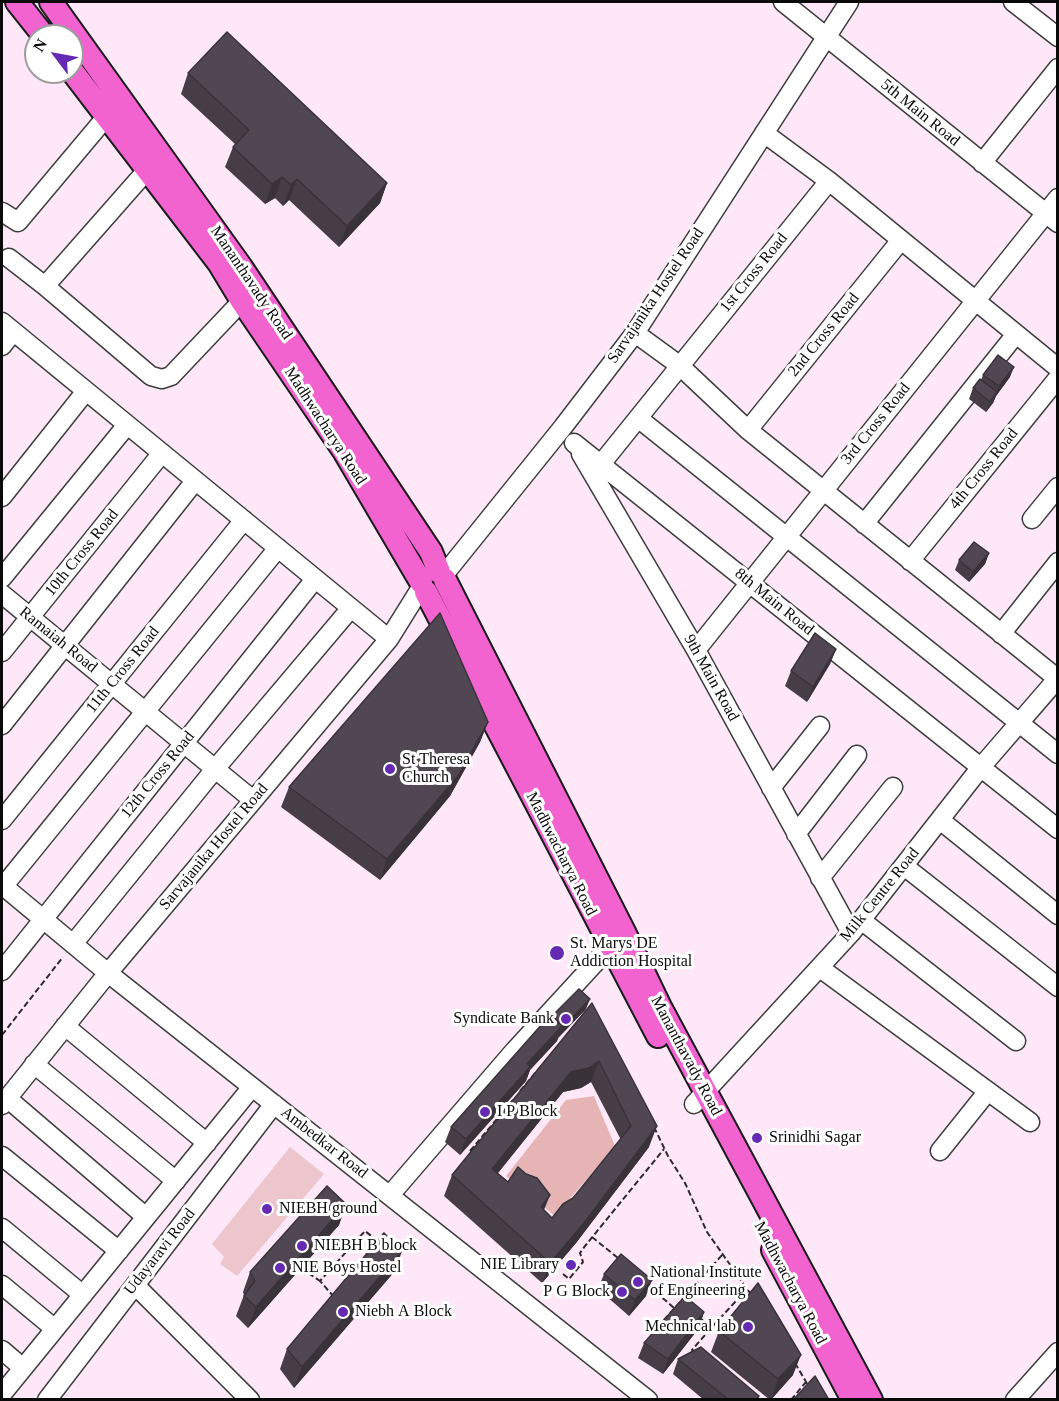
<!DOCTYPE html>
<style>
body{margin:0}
#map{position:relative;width:1059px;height:1401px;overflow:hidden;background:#fee8f8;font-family:"Times New Roman",serif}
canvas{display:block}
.frame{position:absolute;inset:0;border:3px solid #0a0a0a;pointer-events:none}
.north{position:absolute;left:24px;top:24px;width:60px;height:60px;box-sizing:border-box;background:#fff;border:2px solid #9d9d9d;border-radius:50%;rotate:302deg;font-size:16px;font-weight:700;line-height:24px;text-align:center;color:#0a0a0a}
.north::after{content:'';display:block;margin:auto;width:21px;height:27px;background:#6629b3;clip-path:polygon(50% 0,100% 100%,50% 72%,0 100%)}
</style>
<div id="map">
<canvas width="1059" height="1401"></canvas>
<div class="frame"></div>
<div class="north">N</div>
</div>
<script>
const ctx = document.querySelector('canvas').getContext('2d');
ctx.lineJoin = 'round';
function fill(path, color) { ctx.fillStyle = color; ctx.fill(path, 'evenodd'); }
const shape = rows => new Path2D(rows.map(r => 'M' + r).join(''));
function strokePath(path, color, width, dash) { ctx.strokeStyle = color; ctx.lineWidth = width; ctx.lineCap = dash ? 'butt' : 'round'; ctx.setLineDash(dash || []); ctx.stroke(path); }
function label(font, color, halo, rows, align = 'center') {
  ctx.font = font + ' "Times New Roman",serif'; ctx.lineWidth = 6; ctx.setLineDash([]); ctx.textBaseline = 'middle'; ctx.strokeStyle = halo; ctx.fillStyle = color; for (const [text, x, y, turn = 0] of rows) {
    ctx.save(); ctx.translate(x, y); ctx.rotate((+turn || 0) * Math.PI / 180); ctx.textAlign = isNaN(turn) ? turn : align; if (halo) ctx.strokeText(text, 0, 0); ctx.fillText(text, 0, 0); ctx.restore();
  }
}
fill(shape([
 [594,1096,615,1146,555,1216,506,1176,566,1100]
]), '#e6b4b5');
fill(shape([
 [290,1147,324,1174,237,1276,220,1264,224,1257,212,1244]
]), '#edc5cc');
const minor = shape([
 [783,2,1058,223],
 [1013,2,1058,37],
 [764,133,829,181,1058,368],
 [982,163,1058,68],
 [148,169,45,286,151,376,162,379,171,376,242,301],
 [2,212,18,222,107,116],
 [9,258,45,286],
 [2,322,389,639],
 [635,333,679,365,748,430,1058,679],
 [2,346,13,332],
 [638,418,1058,754],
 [748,430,901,240],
 [574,443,1058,829],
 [581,454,696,650,851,933],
 [601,464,829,181],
 [2,497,86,391],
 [1032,519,1058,487],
 [864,524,1016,334],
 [910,561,1058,378],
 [443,576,563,427,635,333,849,2],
 [2,578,127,425],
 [2,594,253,800],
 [1001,634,1058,562],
 [696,650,1058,198],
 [2,652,162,453],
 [2,725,195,481],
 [771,788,820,726],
 [2,820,244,520],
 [940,820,1058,915],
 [796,834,857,755],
 [904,866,1058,987],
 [820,878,893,787],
 [2,885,108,973,648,1400],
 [2,888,278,548],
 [861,920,1016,1041],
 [73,944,215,769,351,608],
 [820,968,1030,1122],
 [2,971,315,579],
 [65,1026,207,1143],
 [34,1064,176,1181],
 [7,1098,146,1217],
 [694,1104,851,933,981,767,1058,678],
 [2,1105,108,973,389,639,422,586],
 [940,1151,988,1091],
 [2,1156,119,1251],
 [390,1195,515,1050,618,938],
 [2,1228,83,1295],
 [2,1285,55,1329],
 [135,1285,250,1400],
 [2,1350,23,1368],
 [2,1394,252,1087],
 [47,1400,274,1104],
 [1015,1400,1058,1352]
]);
const major = shape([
 [17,2,44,36],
 [51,2,241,267,431,552,439,572],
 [72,71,219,263,242,301,344,451,421,582],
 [445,580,624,932,660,1007,871,1400],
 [426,592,658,1036],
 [773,1250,853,1400]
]);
strokePath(minor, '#3d3d3d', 21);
strokePath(major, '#1b1b1b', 26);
strokePath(shape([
 [2,1035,63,957],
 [520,1091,559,1045],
 [654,1127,668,1156,685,1183,707,1232,750,1293],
 [470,1151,513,1100],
 [592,1237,618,1258],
 [401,1251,413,1237],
 [301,1268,320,1281],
 [563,1274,569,1279,583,1262,580,1253,585,1246,664,1149],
 [649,1286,674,1308],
 [334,1297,320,1281,365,1231,379,1242],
 [700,1318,711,1328,747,1289],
 [664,1320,722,1255],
 [695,1353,692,1350,711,1328],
 [795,1363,809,1387],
 [791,1400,806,1382]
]), '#2c2c2c', 2, [6, 3]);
strokePath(minor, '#fff', 18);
strokePath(major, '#f363d0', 22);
fill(shape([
 [188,73,387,183,380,203,339,247,289,200,283,206,275,198,265,204,225,167,233,147,235,144,181,94],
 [983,375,1010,377,996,396,993,403,986,412,969,399,973,388,981,380],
 [989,553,985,564,969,582,955,570,959,560],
 [836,649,830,664,807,702,785,686,791,671],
 [488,722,480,742,450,796,380,880,281,807,289,787],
 [592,1003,649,1147,576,1243,542,1283,444,1196,452,1175],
 [591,1082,621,1140,573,1198,552,1218,544,1211,498,1173,563,1092,581,1088],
 [586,1009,558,1038,557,1041,530,1070,526,1081,460,1155,445,1142,451,1127,552,1016],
 [346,1204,339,1225,248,1328,236,1316,244,1295,243,1292,250,1272],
 [395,1271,294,1388,280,1369,287,1349],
 [604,1274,646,1296,629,1316,598,1289],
 [704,1312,699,1328,663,1374,638,1358,644,1343],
 [719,1331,793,1375,770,1400,711,1352],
 [678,1359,758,1400,704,1400,673,1374]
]), '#463d47');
fill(shape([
 [282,177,275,198,265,204,272,184],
 [297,179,289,200,283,206,291,185],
 [387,183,380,203,339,247,347,226],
 [1014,367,1010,377,996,396,993,403,986,412,990,402,997,393,999,386],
 [989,553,985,564,969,582,973,572],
 [836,649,830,664,807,702,813,687],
 [488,722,480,742,450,796,380,880,387,859],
 [590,999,586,1009,558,1038,557,1041,530,1070,526,1081,460,1155,466,1139,527,1064],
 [599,1061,591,1082,581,1088,563,1092,485,1189,492,1169,571,1072],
 [657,1126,649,1147,576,1243,542,1283,550,1263],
 [550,1195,542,1215,541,1207],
 [346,1204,339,1225,248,1328,256,1307],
 [402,1251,395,1271,294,1388,302,1367],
 [652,1280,646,1296,629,1316,635,1300],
 [704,1312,699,1328,663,1374,668,1359],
 [801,1355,793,1375,771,1400,778,1379]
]), '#393239');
const building = shape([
 [227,32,387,183,347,226,297,179,291,185,282,177,272,184,233,147,249,130,188,73,227,32],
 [998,355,1014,367,999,386,983,375,998,355],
 [980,379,997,392,990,402,973,388,980,379],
 [974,542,989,553,973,572,959,560,974,542],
 [440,613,488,722,458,776,387,859,289,787,440,613],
 [815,633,836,649,813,687,791,671,815,633],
 [579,989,590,999,562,1028,562,1026,552,1016,579,989],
 [592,1003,657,1126,584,1223,550,1263,452,1175,592,1003],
 [599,1061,631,1126,573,1198,563,1204,552,1218,541,1207,550,1195,537,1178,526,1174,518,1167,508,1182,492,1169,571,1072,589,1068,599,1061],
 [551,1014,562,1026,527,1064,531,1066,466,1139,451,1127,551,1014],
 [327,1186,346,1204,256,1307,244,1296,255,1281,250,1272,327,1186],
 [384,1233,402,1251,302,1367,287,1349,384,1233],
 [621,1254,652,1280,635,1300,604,1274,621,1254],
 [758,1283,801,1355,778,1379,719,1331,758,1283],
 [685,1296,704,1312,668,1359,644,1343,685,1296],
 [701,1347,759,1396,756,1400,729,1400,678,1359,701,1347],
 [815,1376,829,1400,793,1400,815,1376]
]);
fill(building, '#514752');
strokePath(building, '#393239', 1.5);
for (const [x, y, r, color] of [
 [390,769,6,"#6629b3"],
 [557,953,8,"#6629b3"],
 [566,1019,6,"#6629b3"],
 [485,1112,6,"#6629b3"],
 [757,1138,6,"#6629b3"],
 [267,1209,6,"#6629b3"],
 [302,1246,6,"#6629b3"],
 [571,1265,6,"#6629b3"],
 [280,1268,6,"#6629b3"],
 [638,1282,6,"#6629b3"],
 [622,1292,6,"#6629b3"],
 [343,1312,6,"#6629b3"],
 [748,1327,6,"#6629b3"]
]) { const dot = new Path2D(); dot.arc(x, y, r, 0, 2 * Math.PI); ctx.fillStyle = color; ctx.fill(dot); strokePath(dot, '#fff', 2); }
label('16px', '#0a0a0a', '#fff', [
 ["5th Main Road",920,113,39],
 ["1st Cross Road",754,273,-51],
 ["Mananthavady Road",251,283,56],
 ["Sarvajanika Hostel Road",656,296,-56],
 ["2nd Cross Road",824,335,-51],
 ["3rd Cross Road",876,424,-51],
 ["Madhwacharya Road",325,426,57],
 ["4th Cross Road",984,469,-51],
 ["10th Cross Road",82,553,-51],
 ["8th Main Road",774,602,39],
 ["Ramaiah Road",58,640,39],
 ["11th Cross Road",123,670,-51],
 ["9th Main Road",711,678,61],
 ["12th Cross Road",158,775,-51],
 ["Sarvajanika Hostel Road",214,847,-50],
 ["Madhwacharya Road",561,854,63],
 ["Milk Centre Road",880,895,-51],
 ["Mananthavady Road",686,1056,62],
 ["Ambedkar Road",324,1143,38],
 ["Udayaravi Road",160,1252,-52],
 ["Madhwacharya Road",790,1283,62]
]);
label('16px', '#0a0a0a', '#fff', [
 ["St Theresa",402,760],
 ["Church",402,778],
 ["St. Marys DE",570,944],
 ["Addiction Hospital",570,962],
 ["Syndicate Bank",554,1019,"right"],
 ["I P Block",497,1112],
 ["Srinidhi Sagar",769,1138],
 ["NIEBH ground",279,1209],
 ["NIEBH B block",314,1246],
 ["NIE Library",559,1265,"right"],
 ["NIE Boys Hostel",292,1268],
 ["National Institute",650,1273],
 ["of Engineering",650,1291],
 ["P G Block",610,1292,"right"],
 ["Niebh A Block",355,1312],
 ["Mechnical lab",736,1327,"right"]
], 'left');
</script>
